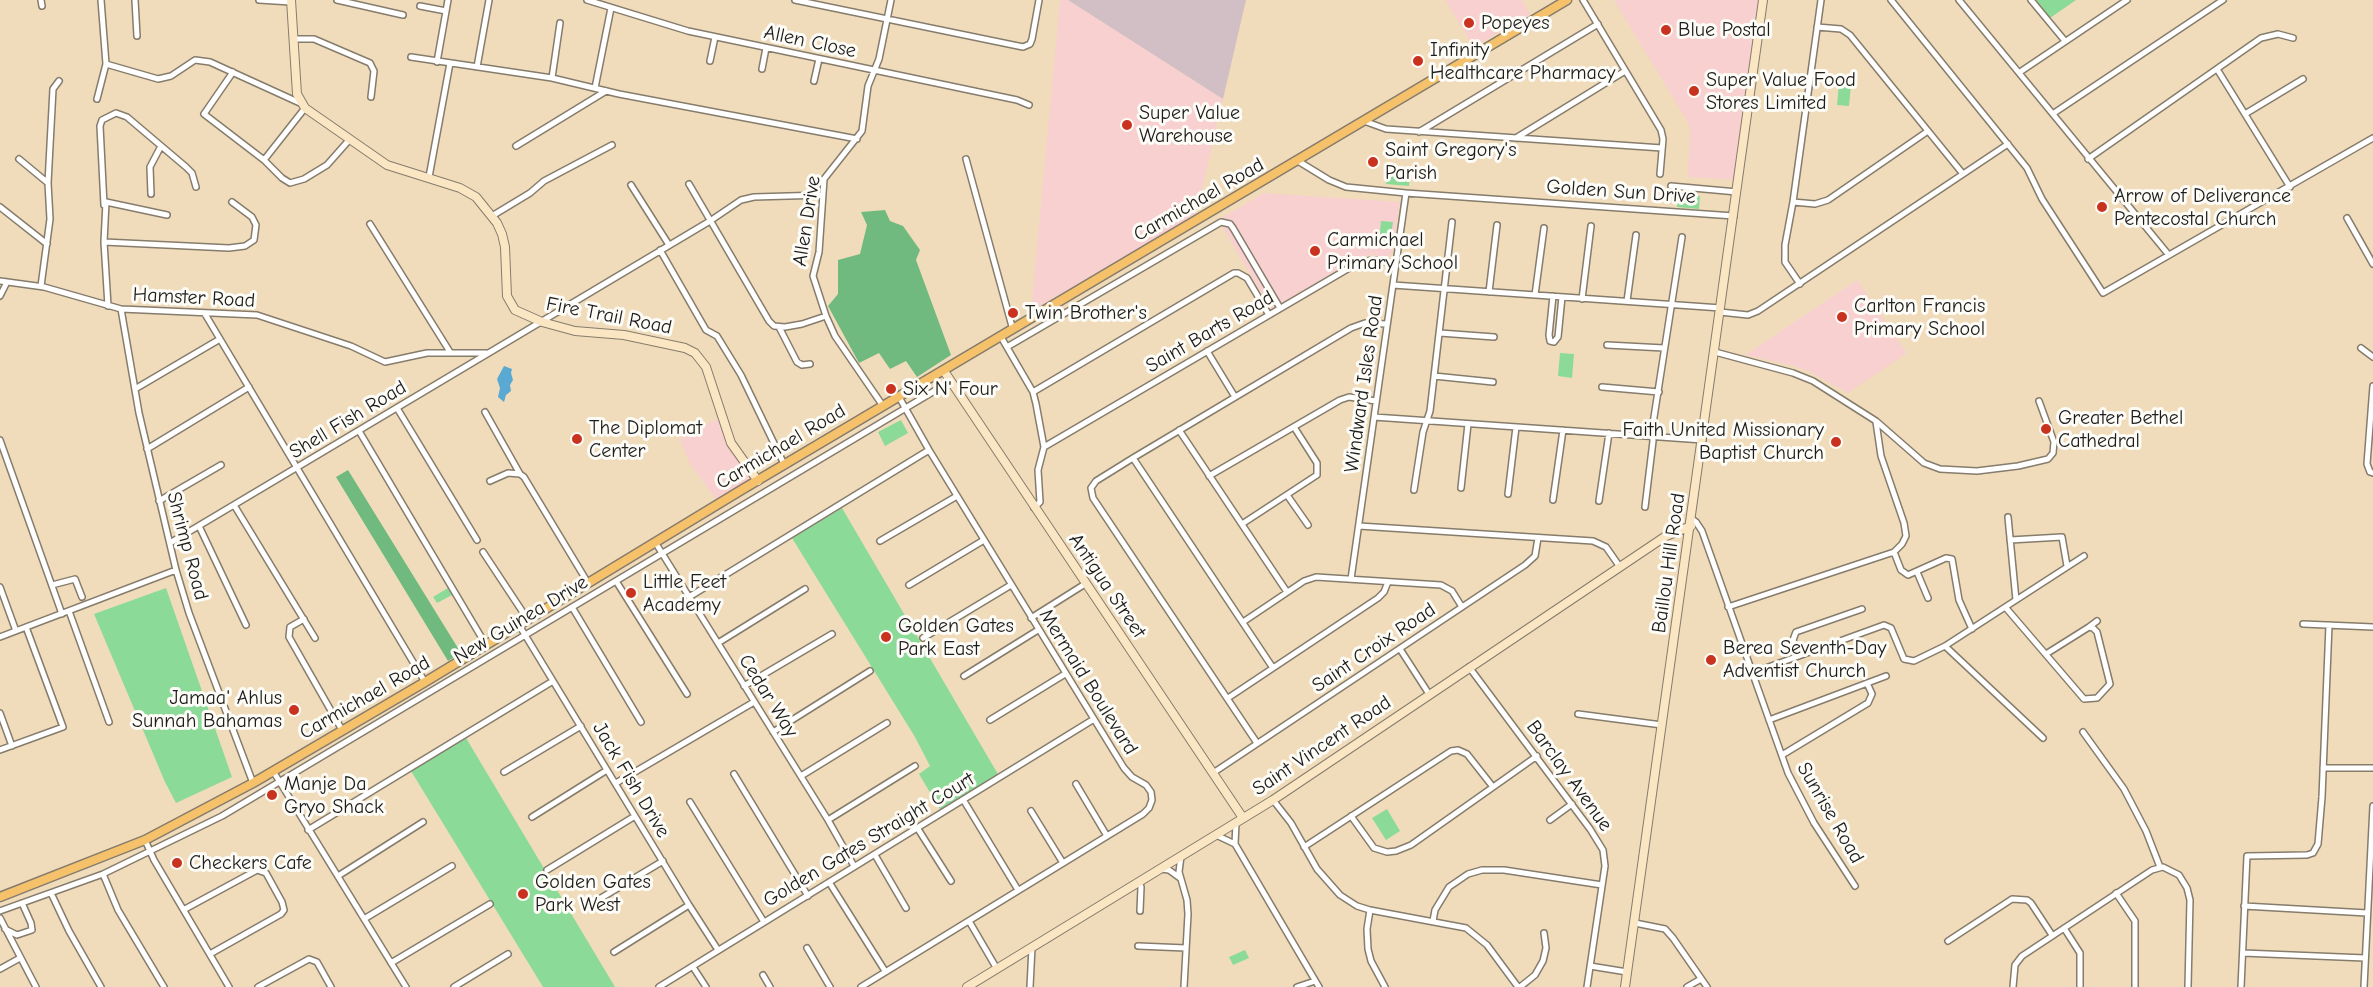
<!DOCTYPE html>
<style>
body{margin:0}
canvas{display:block;background:#f0dcbb}
</style>
<canvas width="2373" height="987"></canvas>
<script>
const ctx = document.querySelector('canvas').getContext('2d');
ctx.lineJoin = 'round';
function fill(path, color) { ctx.fillStyle = color; ctx.fill(path, 'evenodd'); }
const shape = rows => new Path2D(rows.map(r => 'M' + r).join(''));
function strokePath(path, color, width, dash) { ctx.strokeStyle = color; ctx.lineWidth = width; ctx.lineCap = dash ? 'butt' : 'round'; ctx.setLineDash(dash || []); ctx.stroke(path); }
function label(font, color, halo, rows, align = 'center') {
  ctx.font = font + ' "Comic Neue",sans-serif'; ctx.lineWidth = 6; ctx.setLineDash([]); ctx.textBaseline = 'middle'; ctx.strokeStyle = halo; ctx.fillStyle = color; for (const [text, x, y, turn = 0] of rows) {
    ctx.save(); ctx.translate(x, y); ctx.rotate((+turn || 0) * Math.PI / 180); ctx.textAlign = isNaN(turn) ? turn : align; if (halo) ctx.strokeText(text, 0, 0); ctx.fillText(text, 0, 0); ctx.restore();
  }
}
fill(shape([
 [1060,0,1068,0,1223,99,1196,215,1031,311],
 [1445,0,1522,0,1530,14,1474,47],
 [1614,0,1762,0,1737,180,1688,177,1690,129,1687,121],
 [1264,193,1400,202,1392,253,1387,257,1370,255,1359,257,1271,309,1218,220],
 [1857,280,1907,353,1848,393,1808,371,1791,365,1745,355],
 [719,418,755,478,717,501,690,464,680,439]
]), '#f7d0cf');
fill(shape([
 [1068,0,1246,0,1223,99]
]), '#d2bec5');
fill(shape([
 [2036,0,2076,0,2050,18],
 [1839,84,1851,85,1849,106,1837,105],
 [1387,171,1410,173,1409,186,1386,184],
 [1678,195,1700,196,1699,209,1677,207],
 [1381,221,1393,222,1390,244,1379,243],
 [1560,353,1574,354,1572,378,1558,376],
 [901,420,908,433,885,446,878,432],
 [842,508,999,776,941,811,919,774,930,766,915,737,792,538],
 [166,588,232,777,176,803,165,782,94,614],
 [448,588,452,595,437,603,433,597],
 [466,738,615,987,543,987,411,771],
 [1387,809,1400,831,1386,840,1372,818],
 [1245,950,1249,958,1233,965,1229,957]
]), '#8bda98');
fill(shape([
 [885,210,890,221,903,226,920,250,916,260,951,355,917,377,906,361,890,369,879,353,859,363,828,306,838,294,838,260,860,254,867,225,861,212],
 [348,470,461,653,448,661,336,477]
]), '#70ba80');
fill(shape([
 [504,366,512,369,511,373,513,380,510,385,511,391,506,395,504,402,498,397,500,388,497,379]
]), '#59a9d3');
const street = shape([
 [41,0,42,6],
 [135,0,137,36],
 [259,0,291,2],
 [337,0,403,15],
 [587,0,688,31,1017,100,1029,105],
 [795,0,1023,47,1030,44,1032,39,1039,0],
 [1583,0,1661,130,1663,139,1660,174],
 [1891,0,2027,168,2042,199,2103,293,2373,138],
 [1959,0,2168,254],
 [2031,0,2065,41],
 [420,6,446,11],
 [1817,27,1841,29,1850,35,1963,174],
 [294,39,314,39,370,63,374,71,371,97],
 [411,57,552,78,619,94,857,139],
 [710,61,715,37],
 [437,62,448,0],
 [106,64,158,79,171,76,195,60,210,62,300,103],
 [477,67,489,0],
 [762,69,766,48],
 [2217,69,2290,187],
 [233,72,204,114,264,160,282,178,290,183,304,179,327,165,350,139],
 [2020,72,2127,0],
 [552,78,560,23],
 [814,81,819,59],
 [595,88,611,8],
 [97,99,106,64,101,0],
 [2054,113,2223,0],
 [2245,114,2303,79],
 [1364,121,1386,129,1662,148],
 [1419,132,1598,24],
 [1516,138,1625,71],
 [516,146,606,91],
 [19,159,48,183],
 [966,159,1013,330],
 [2088,159,2261,38,2278,34,2293,38],
 [264,160,305,108],
 [1298,161,1329,180,1346,187,1406,193,1734,216],
 [429,177,450,63],
 [689,184,769,321,774,326,785,327,802,324,826,316],
 [631,185,669,245],
 [1671,186,1737,192],
 [151,194,150,167,161,146],
 [1793,202,1815,204,1828,200,1928,131],
 [104,205,100,126,102,120,116,113,127,117,186,167,192,173,196,187],
 [0,207,47,244],
 [492,216,530,193,544,181,612,145],
 [2347,218,2373,264],
 [370,224,450,352],
 [104,242,229,248,245,246,254,240,256,225,252,217,232,202],
 [660,250,706,330,717,336,741,375,784,464],
 [0,281,44,287,121,309,257,315,351,346,385,362,427,353,486,353],
 [1800,284,1785,262,1785,245,1793,202,1821,0],
 [1393,285,1721,308],
 [41,286,50,219,48,183,53,89,59,81],
 [1489,292,1497,225],
 [1535,295,1544,228],
 [0,296,7,282],
 [1553,296,1549,335,1550,341,1554,342,1558,337,1562,297],
 [1582,299,1591,226],
 [1627,301,1636,235],
 [108,306,104,242,106,202,167,215],
 [121,309,139,413,176,570,189,613,253,783],
 [1720,312,1748,315,1758,311,2008,144],
 [205,314,425,682],
 [779,327,797,362,802,365,810,364],
 [1440,333,1494,337],
 [1001,337,1033,392,1036,404,1044,447,1038,470,1040,502,1034,508],
 [1607,345,1664,348],
 [1007,347,1221,222,1230,224,1233,228,1280,308],
 [2361,348,2373,357],
 [1207,351,1235,397],
 [1715,352,1793,373,1813,381,1876,421,1924,463,1940,469,1977,471,2018,466,2048,459,2053,453,2054,442,2039,401],
 [1434,376,1493,382],
 [2373,386,2367,464,2370,472,2373,473],
 [1602,387,1659,392],
 [135,389,220,339],
 [1033,392,1234,273,1238,273,1247,278,1269,315],
 [883,406,835,336,826,316,813,276,819,252,824,179,862,131,868,86,879,59,891,0],
 [397,408,477,540],
 [485,412,520,474,524,477,588,583],
 [1374,417,1703,440],
 [1179,430,1287,592],
 [359,431,486,645],
 [0,440,62,614],
 [1044,447,1356,264,1372,260,1396,263],
 [147,449,249,387],
 [1133,458,1273,668],
 [1209,476,1340,400,1349,397,1376,401],
 [490,481,508,473,520,474],
 [1461,488,1468,424],
 [1414,490,1423,432,1430,411,1452,222],
 [1508,494,1516,427],
 [1287,495,1308,525],
 [1553,500,1563,430],
 [159,501,221,465],
 [1599,501,1609,433],
 [234,505,315,638],
 [1645,507,1653,441,1652,430,1682,237],
 [2008,517,2016,600],
 [1692,519,1696,522,1702,531,1788,773,1814,823,1855,886],
 [1242,524,1317,475,1317,463,1294,427],
 [199,526,246,625],
 [1359,526,1593,541,1606,547,1620,567],
 [2010,540,2062,537,2067,566],
 [880,541,957,496],
 [655,542,828,820,854,866],
 [170,543,710,221,741,200,754,197,823,195],
 [483,552,528,620],
 [1894,552,1901,570,1908,575,1946,558,1952,559,1959,600,1972,629],
 [1917,572,1928,598],
 [1351,579,1406,193],
 [616,581,687,694],
 [52,585,75,579,82,597],
 [909,585,984,540],
 [0,587,16,631],
 [689,597,929,450],
 [572,607,641,722],
 [1728,607,1894,552,1902,544,1906,536,1904,523,1881,456,1876,422],
 [2006,608,2084,699,2097,698,2110,684,2097,632,2093,628,2089,627,2046,654],
 [69,611,109,722],
 [1031,618,1085,584],
 [304,619,290,627,289,637,342,730],
 [1243,622,1304,581,1316,577,1441,585,1452,591,1462,607],
 [2303,624,2373,627],
 [519,625,689,905,718,950],
 [2089,627,2097,621],
 [0,637,176,570],
 [923,638,1011,585],
 [718,643,805,589],
 [1945,646,2043,738],
 [1400,649,1429,694],
 [1799,656,1793,640,1796,632,1862,609],
 [1469,667,1590,829,1603,850,1605,866,1587,987],
 [1752,673,1884,625,1891,628,1904,659,1914,661,1945,646,2084,556],
 [964,676,1038,630],
 [744,686,832,634],
 [1228,698,1378,598,1384,592,1388,582],
 [0,713,12,746],
 [1578,714,1662,725],
 [990,720,1065,674],
 [1769,720,1886,676],
 [773,732,870,671],
 [2083,732,2124,789,2146,831,2160,867],
 [1257,743,1093,498,1091,488,1096,481,1133,458,1351,328,1365,323,1386,324],
 [0,750,63,727,26,627],
 [1782,755,1868,703,1872,694,1867,683],
 [2323,768,2373,768],
 [273,771,406,987],
 [504,772,581,726],
 [1213,773,1525,565,1535,556,1538,538],
 [734,774,808,896],
 [801,776,887,723],
 [616,783,754,702],
 [1076,784,1107,836],
 [1273,800,1291,823,1317,869,1340,895,1357,906,1370,910,1466,928,1487,945,1518,987],
 [964,801,1018,890],
 [690,802,764,922],
 [1031,811,1063,863],
 [1351,816,1374,848,1387,852,1396,851,1411,845,1537,756],
 [532,817,607,770],
 [828,820,915,766],
 [1550,820,1572,804],
 [1236,823,1235,844,1319,987],
 [918,829,951,881],
 [308,830,553,681],
 [1216,835,1235,844],
 [145,840,154,860,229,987],
 [1304,847,1451,751,1458,750,1467,754,1493,787],
 [875,855,906,908],
 [1181,856,1179,872,1187,900,1188,914,1184,987],
 [1161,869,1169,870,1180,878],
 [547,870,635,816],
 [103,874,118,910,164,987],
 [338,876,423,822],
 [829,882,885,971],
 [1139,882,1141,887,1140,911],
 [51,893,69,931,101,987],
 [2116,893,2135,921,2135,987],
 [2244,906,2367,913],
 [586,907,663,861],
 [185,909,257,870,266,873,282,902,284,910,281,914,210,954],
 [1370,910,1367,929,1368,949,1371,961,1385,987],
 [0,911,103,874,222,816,951,381],
 [0,918,36,987],
 [364,919,452,866],
 [969,921,997,969],
 [1433,921,1435,910,1449,887,1468,874,1482,870,1504,870,1602,885],
 [1635,923,1665,929,1673,938,1707,987],
 [2064,928,2080,953,2080,987],
 [5,929,17,935,32,930,31,923,22,903],
 [1948,941,2012,899,2027,900,2031,903,2052,935],
 [1138,946,1186,948],
 [807,948,830,987],
 [614,952,689,905],
 [2243,953,2365,958],
 [391,963,490,904],
 [1590,966,1627,972],
 [693,967,706,987],
 [0,969,20,958],
 [763,975,770,987],
 [258,987,309,959,317,962,331,987],
 [454,987,508,954],
 [659,987,1094,719],
 [861,987,1143,814,1149,808,1152,800,1151,792,1146,785,1132,777,1124,768,929,450,899,397],
 [1030,987,1032,947],
 [1297,987,1315,981],
 [1520,987,1535,975,1543,961,1546,948,1544,933],
 [1687,987,1701,979],
 [2013,987,2015,965,2022,956,2152,870,2163,867,2179,875,2187,888,2190,900,2188,987],
 [2241,987,2247,856,2307,855,2313,853,2318,844,2322,797,2329,625],
 [2364,987,2373,806]
]);
const secondary = shape([
 [291,0,297,94,305,108,387,165,460,188,476,197,497,223,502,234,505,247,507,296,515,310,542,322,575,331,624,335,685,348,695,353,706,367,731,443,758,481],
 [944,371,1243,818],
 [967,987,1273,800,1666,536,1691,526],
 [1625,987,1763,0]
]);
const primary = shape([
 [0,897,145,840,253,783,425,682,743,489,1567,0]
]);
strokePath(street, '#867c6c', 8);
strokePath(secondary, '#867c6c', 10);
strokePath(primary, '#867c6c', 11);
strokePath(street, '#fff', 5);
strokePath(secondary, '#fbe6c4', 8);
strokePath(primary, '#f5c16b', 8);
for (const [x, y, r, color] of [
 [1469,23,6,"#c8321e"],
 [1666,30,6,"#c8321e"],
 [1418,61,6,"#c8321e"],
 [1694,91,6,"#c8321e"],
 [1127,125,6,"#c8321e"],
 [1373,162,6,"#c8321e"],
 [2102,207,6,"#c8321e"],
 [1315,251,6,"#c8321e"],
 [1013,313,6,"#c8321e"],
 [1842,317,6,"#c8321e"],
 [891,389,6,"#c8321e"],
 [2046,429,6,"#c8321e"],
 [577,439,6,"#c8321e"],
 [1836,442,6,"#c8321e"],
 [631,593,6,"#c8321e"],
 [886,637,6,"#c8321e"],
 [1711,660,6,"#c8321e"],
 [294,710,6,"#c8321e"],
 [272,795,6,"#c8321e"],
 [177,863,6,"#c8321e"],
 [523,894,6,"#c8321e"]
]) { const dot = new Path2D(); dot.arc(x, y, r, 0, 2 * Math.PI); ctx.fillStyle = color; ctx.fill(dot); strokePath(dot, '#fdfcf7', 2); }
label('20px', '#1c1c1c', '#fdfcf7', [
 ["Popeyes",1481,23],
 ["Blue Postal",1678,30],
 ["Infinity",1430,50],
 ["Healthcare Pharmacy",1430,73],
 ["Super Value Food",1706,80],
 ["Stores Limited",1706,103],
 ["Super Value",1139,113],
 ["Warehouse",1139,136],
 ["Saint Gregory's",1385,150],
 ["Parish",1385,173],
 ["Arrow of Deliverance",2114,196],
 ["Pentecostal Church",2114,219],
 ["Carmichael",1327,240],
 ["Primary School",1327,263],
 ["Carlton Francis",1854,306],
 ["Primary School",1854,329],
 ["Twin Brother's",1025,313],
 ["Six N' Four",903,389],
 ["Greater Bethel",2058,418],
 ["Cathedral",2058,441],
 ["The Diplomat",589,428],
 ["Center",589,451],
 ["Faith United Missionary",1824,430,"right"],
 ["Baptist Church",1824,453,"right"],
 ["Little Feet",643,582],
 ["Academy",643,605],
 ["Golden Gates",898,626],
 ["Park East",898,649],
 ["Berea Seventh-Day",1723,648],
 ["Adventist Church",1723,671],
 ["Jamaa' Ahlus",282,698,"right"],
 ["Sunnah Bahamas",282,721,"right"],
 ["Manje Da",284,784],
 ["Gryo Shack",284,807],
 ["Checkers Cafe",189,863],
 ["Golden Gates",535,882],
 ["Park West",535,905]
], 'left');
label('20px', '#1c1c1c', '#fdfcf7', [
 ["Allen Close",810,42,12],
 ["Golden Sun Drive",1621,192,4],
 ["Carmichael Road",1199,200,-30],
 ["Allen Drive",807,221,-81],
 ["Hamster Road",194,298,3],
 ["Fire Trail Road",609,316,11],
 ["Saint Barts Road",1210,332,-30],
 ["Windward Isles Road",1364,384,-82],
 ["Shell Fish Road",348,420,-31],
 ["Carmichael Road",781,447,-31],
 ["Shrimp Road",187,546,75],
 ["Baillou Hill Road",1669,563,-82],
 ["Antigua Street",1107,586,56],
 ["New Guinea Drive",521,620,-31],
 ["Saint Croix Road",1374,648,-34],
 ["Mermaid Boulevard",1088,682,58],
 ["Cedar Way",768,696,58],
 ["Carmichael Road",365,698,-30],
 ["Saint Vincent Road",1322,746,-34],
 ["Barclay Avenue",1569,776,54],
 ["Jack Fish Drive",631,780,59],
 ["Sunrise Road",1830,813,60],
 ["Golden Gates Straight Court",869,840,-31]
]);
</script>
